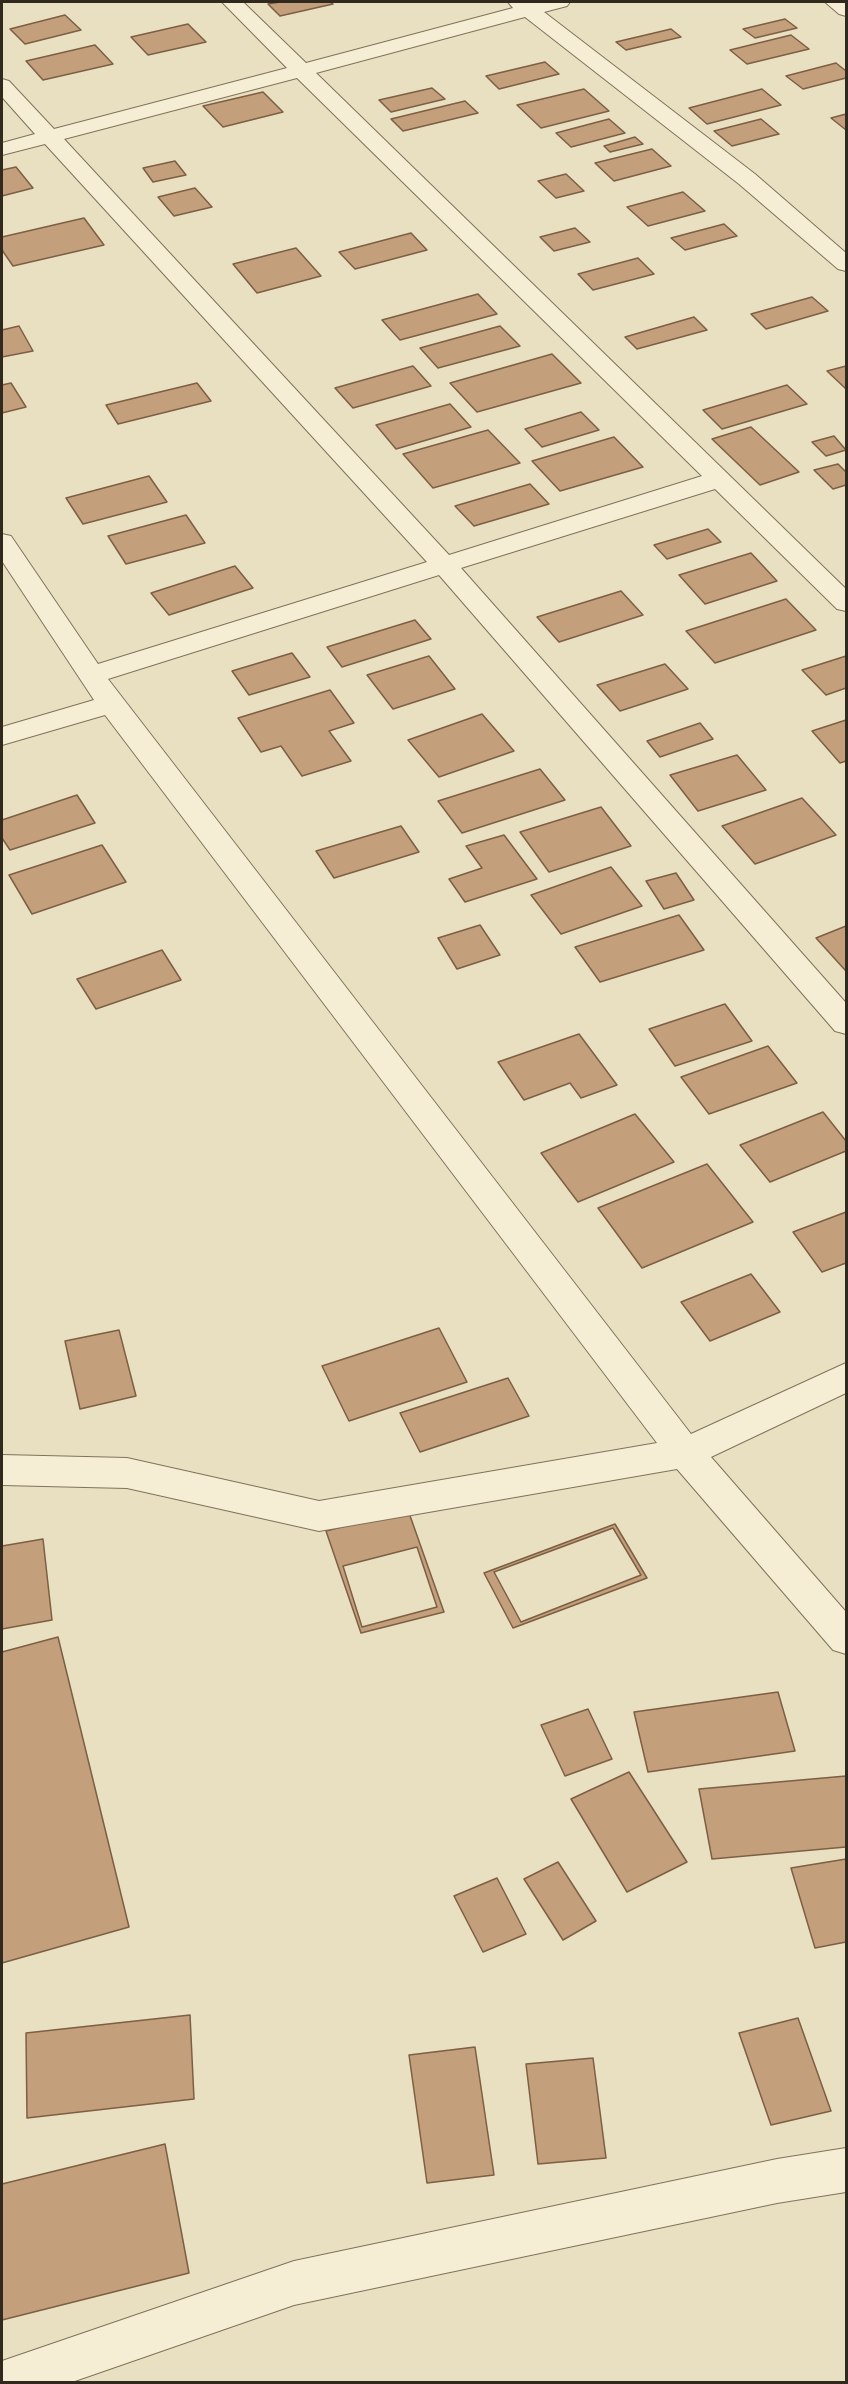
<!DOCTYPE html>
<style>
body{margin:0}
#map{position:relative;width:848px;height:2384px;overflow:hidden;background:#e9e0c2;font-family:"Zilla Slab",serif}
canvas{display:block}
.frame{position:absolute;inset:0;border:3px solid #32291e;pointer-events:none}
</style>
<div id="map">
<canvas width="848" height="2384"></canvas>
<div class="frame"></div>
</div>
<script>
const ctx = document.querySelector('canvas').getContext('2d');
ctx.lineJoin = 'round';
function fill(path, color) { ctx.fillStyle = color; ctx.fill(path, 'evenodd'); }
const shape = rows => new Path2D(rows.map(r => 'M' + r).join(''));
function strokePath(path, color, width, dash) { ctx.strokeStyle = color; ctx.lineWidth = width; ctx.lineCap = dash ? 'butt' : 'round'; ctx.setLineDash(dash || []); ctx.stroke(path); }
const building = shape([
 [280,2,330,2,333,4,280,16,268,4,280,2],
 [65,15,81,30,25,44,10,29,65,15],
 [785,19,797,28,755,38,743,29,785,19],
 [188,24,206,42,148,55,131,37,188,24],
 [671,29,681,37,626,50,616,42,671,29],
 [791,35,809,49,747,64,730,50,791,35],
 [95,45,113,64,43,80,26,61,95,45],
 [545,62,559,74,499,89,486,76,545,62],
 [836,63,846,71,846,78,803,89,786,76,836,63],
 [432,88,445,99,391,112,379,100,432,88],
 [584,89,609,111,541,128,517,105,584,89],
 [762,89,781,105,707,124,689,108,762,89],
 [263,92,283,112,223,127,203,106,263,92],
 [465,101,478,113,403,131,391,119,465,101],
 [846,114,846,130,831,118,846,114],
 [609,119,625,133,571,147,556,133,609,119],
 [761,119,779,134,732,146,714,131,761,119],
 [635,137,643,144,610,152,604,146,635,137],
 [652,149,671,166,614,181,595,163,652,149],
 [175,161,186,175,153,182,143,168,175,161],
 [16,167,33,188,2,196,2,170,16,167],
 [566,174,584,191,556,198,538,181,566,174],
 [195,188,212,207,174,216,158,197,195,188],
 [683,192,705,211,648,226,627,207,683,192],
 [84,218,104,245,13,266,2,250,2,237,84,218],
 [724,224,737,236,685,250,671,238,724,224],
 [575,228,590,242,554,251,540,237,575,228],
 [411,233,427,250,355,269,339,252,411,233],
 [296,248,321,276,257,293,233,264,296,248],
 [638,258,654,274,593,290,578,274,638,258],
 [478,294,497,314,400,340,382,320,478,294],
 [812,297,828,311,766,329,751,314,812,297],
 [694,317,707,330,637,349,625,337,694,317],
 [19,326,33,351,2,357,2,330,19,326],
 [500,326,520,346,438,368,420,348,500,326],
 [552,354,581,383,477,412,450,383,552,354],
 [413,366,431,386,353,408,335,388,413,366],
 [846,366,846,389,827,371,846,366],
 [11,383,26,407,2,413,2,385,11,383],
 [197,383,211,401,118,424,106,405,197,383],
 [787,385,807,404,722,429,703,410,787,385],
 [450,404,471,427,396,449,376,425,450,404],
 [581,412,599,430,542,447,525,429,581,412],
 [751,427,799,472,760,485,712,439,751,427],
 [488,430,520,463,433,488,403,454,488,430],
 [834,436,846,450,826,456,812,442,834,436],
 [614,437,643,467,560,491,532,461,614,437],
 [838,464,846,472,846,485,833,489,814,470,838,464],
 [149,476,167,502,83,524,66,498,149,476],
 [530,484,549,504,474,526,455,506,530,484],
 [186,515,205,543,126,564,108,536,186,515],
 [708,529,721,542,667,559,654,545,708,529],
 [751,553,777,581,705,604,679,575,751,553],
 [235,566,253,588,169,615,151,593,235,566],
 [621,591,643,615,559,642,537,617,621,591],
 [786,599,816,630,715,663,686,631,786,599],
 [415,620,431,639,342,667,327,647,415,620],
 [292,653,310,677,249,695,232,671,292,653],
 [429,656,455,689,393,709,367,675,429,656],
 [846,656,846,688,826,695,802,670,846,656],
 [665,664,688,689,620,711,597,685,665,664],
 [330,690,354,723,329,731,351,761,302,776,281,746,261,752,238,718,330,690],
 [482,714,514,751,439,777,408,740,482,714],
 [846,720,846,761,840,763,812,731,846,720],
 [700,723,713,739,660,757,647,741,700,723],
 [737,755,766,790,698,811,670,775,737,755],
 [540,769,565,800,462,833,438,801,540,769],
 [77,795,95,823,10,850,2,838,2,820,77,795],
 [802,798,836,835,755,864,722,826,802,798],
 [601,807,631,846,549,872,520,832,601,807],
 [401,826,419,852,334,878,316,851,401,826],
 [504,835,537,879,465,902,449,879,482,868,466,846,504,835],
 [102,845,126,882,32,914,9,875,102,845],
 [611,867,642,906,561,934,531,895,611,867],
 [676,873,694,900,664,909,646,881,676,873],
 [679,915,704,950,600,982,575,947,679,915],
 [480,925,500,955,457,969,438,938,480,925],
 [846,926,846,970,845,970,816,938,846,926],
 [162,950,181,980,96,1009,77,979,162,950],
 [725,1004,752,1041,675,1066,649,1029,725,1004],
 [579,1034,617,1085,581,1098,570,1083,524,1100,498,1062,579,1034],
 [768,1046,797,1083,709,1114,681,1077,768,1046],
 [823,1112,846,1141,846,1151,770,1182,740,1145,823,1112],
 [635,1114,674,1162,578,1202,541,1153,635,1114],
 [707,1164,753,1222,642,1268,598,1208,707,1164],
 [846,1212,846,1263,822,1272,793,1232,846,1212],
 [751,1274,780,1312,710,1341,681,1302,751,1274],
 [439,1328,467,1382,349,1421,322,1366,439,1328],
 [119,1330,136,1396,80,1409,65,1341,119,1330],
 [508,1378,529,1416,420,1452,400,1413,508,1378],
 [408,1510,444,1612,361,1633,326,1531,408,1510],
 [615,1524,647,1578,513,1628,484,1573,615,1524],
 [613,1528,641,1575,521,1622,494,1572,613,1528],
 [43,1539,52,1620,2,1629,2,1546,43,1539],
 [417,1547,437,1607,362,1627,343,1566,417,1547],
 [58,1637,129,1927,2,1963,2,1652,58,1637],
 [778,1692,795,1751,648,1772,634,1712,778,1692],
 [588,1709,612,1759,565,1776,541,1725,588,1709],
 [629,1772,687,1862,627,1892,571,1799,629,1772],
 [846,1776,846,1847,712,1859,699,1789,846,1776],
 [846,1859,846,1942,815,1948,791,1868,846,1859],
 [558,1862,596,1921,563,1940,524,1879,558,1862],
 [497,1878,526,1934,483,1952,454,1896,497,1878],
 [190,2015,194,2099,27,2118,26,2033,190,2015],
 [798,2018,831,2111,771,2125,739,2033,798,2018],
 [475,2047,494,2175,427,2183,409,2055,475,2047],
 [593,2058,606,2158,538,2164,526,2064,593,2058],
 [165,2144,189,2273,2,2320,2,2184,165,2144]
]);
fill(building, '#c39f7c');
strokePath(building, '#7d5f43', 1.5);
const minor = shape([
 [222,2,243,2,306,63,513,8,508,2,570,2,567,6,544,12,755,174,846,253,846,271,838,269,739,184,525,17,316,73,846,589,846,611,837,609,715,489,461,568,846,1003,846,1034,835,1031,439,575,108,679,691,1434,846,1363,846,1393,711,1457,846,1612,846,1654,833,1650,677,1469,319,1531,127,1488,2,1485,2,1455,127,1458,319,1501,657,1443,105,715,2,745,2,727,94,700,2,561,2,534,11,536,98,664,427,562,45,144,2,155,2,143,35,134,2,97,2,79,9,81,54,129,287,68,222,2],
 [297,78,702,476,449,555,64,139,297,78],
 [825,2,846,2,846,16,839,14,825,2],
 [846,2148,846,2192,777,2203,294,2305,72,2382,2,2382,2,2361,294,2261,777,2159,846,2148]
]);
strokePath(minor, '#81725b', 2);
fill(minor, '#f5edd4');
</script>
